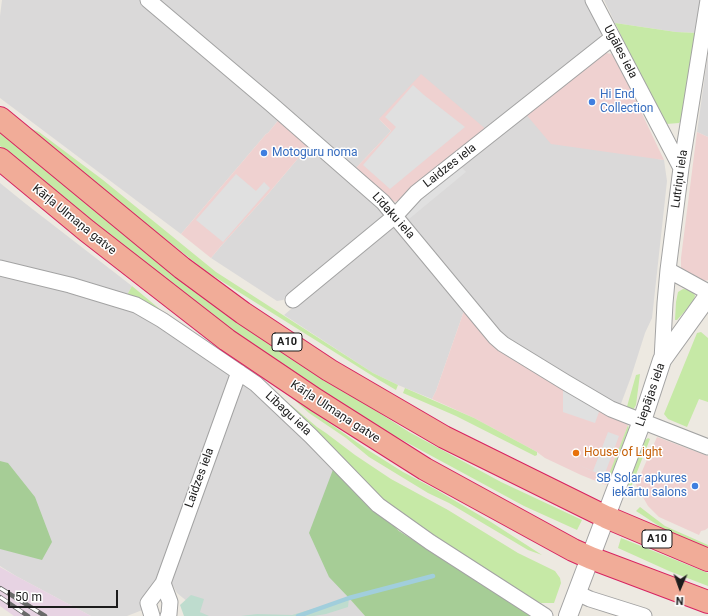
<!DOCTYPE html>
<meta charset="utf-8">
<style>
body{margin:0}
#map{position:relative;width:708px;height:616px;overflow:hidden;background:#ede9e1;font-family:Roboto,sans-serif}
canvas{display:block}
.north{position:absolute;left:660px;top:568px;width:40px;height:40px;-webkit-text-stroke:3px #fff;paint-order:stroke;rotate:182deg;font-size:11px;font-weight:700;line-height:16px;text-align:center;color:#1c1c1c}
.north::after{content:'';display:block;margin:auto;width:14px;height:18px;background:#1c1c1c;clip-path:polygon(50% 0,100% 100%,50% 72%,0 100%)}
.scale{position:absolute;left:8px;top:590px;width:110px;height:18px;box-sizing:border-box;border:2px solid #1c1c1c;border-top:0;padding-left:5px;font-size:12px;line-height:14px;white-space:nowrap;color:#1c1c1c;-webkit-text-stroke:3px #fff;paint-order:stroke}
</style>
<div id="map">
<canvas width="708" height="616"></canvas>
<div class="north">N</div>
<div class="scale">50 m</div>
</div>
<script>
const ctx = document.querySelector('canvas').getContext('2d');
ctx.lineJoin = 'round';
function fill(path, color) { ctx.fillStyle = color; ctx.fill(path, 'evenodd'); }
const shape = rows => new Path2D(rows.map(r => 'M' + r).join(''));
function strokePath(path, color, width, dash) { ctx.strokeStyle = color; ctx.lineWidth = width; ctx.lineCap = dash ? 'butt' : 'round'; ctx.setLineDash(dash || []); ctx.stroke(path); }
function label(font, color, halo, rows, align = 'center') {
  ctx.font = font + ' Roboto,sans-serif'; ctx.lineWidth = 3; ctx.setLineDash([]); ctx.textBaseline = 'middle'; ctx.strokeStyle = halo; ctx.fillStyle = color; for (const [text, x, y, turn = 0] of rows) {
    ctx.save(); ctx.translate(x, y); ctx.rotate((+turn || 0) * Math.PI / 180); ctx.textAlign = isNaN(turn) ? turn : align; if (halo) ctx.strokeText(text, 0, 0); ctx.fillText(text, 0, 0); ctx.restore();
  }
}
fill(shape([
 [2,0,141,0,281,117,268,133,266,134,181,234,0,98,0,16],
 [153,0,587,0,602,29,600,38,488,131,379,119,391,131,355,169],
 [604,0,702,0,697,33,676,32,615,23],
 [708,54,708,137,697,132],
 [524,112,658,159,664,160,667,181,652,318,645,333,631,377,619,409,496,333,401,217],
 [311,143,384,207,386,217,283,300,277,301,211,258,221,246,268,194],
 [0,183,26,204,132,286,127,295,0,261],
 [394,226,465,308,436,391,432,399,398,385,373,373,284,315,384,231],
 [0,274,136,308,233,373,145,609,127,616,91,616,16,576,0,566],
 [247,383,334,467,345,593,365,616,205,616,177,593,170,580,236,389]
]), '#dad9d9');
fill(shape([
 [606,53,612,54,616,59,664,160,551,144,524,112,600,54],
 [421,74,488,131,398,201,393,202,387,200,355,169,391,131,379,119],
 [281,117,311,143,268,194,221,246,211,258,181,234,266,134,268,133],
 [697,132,708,137,708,280,704,281,690,277,684,272,681,268,681,258],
 [465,308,621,419,628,425,609,477,611,478,606,485,581,475,545,458,537,452,474,418,432,399,436,391],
 [657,437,708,456,708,528,705,530,701,531,699,535,659,517,648,506,636,485]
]), '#efd1d0');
fill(shape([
 [0,567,16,576,91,616,14,616,0,606]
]), '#e7d3e3');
fill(shape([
 [615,23,676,32,697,33,684,117,679,123,666,124,663,121],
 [27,127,39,132,103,180,216,272,373,373,398,385,396,390,379,380,207,272,67,161],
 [0,131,119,231,239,323,409,432,501,482,582,520,577,530,524,506,393,435,322,392,223,324,74,208,0,146],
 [132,286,162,311,161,313,127,295],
 [683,289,690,290,695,295,694,301,677,320,675,320,676,302,678,292],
 [701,332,708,338,708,402,699,399,687,427,668,419,664,414,697,333],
 [640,374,636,405,633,410,626,410,636,375],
 [405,388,474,418,537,452,537,455,535,456,456,416,403,393],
 [289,395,368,450,403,472,435,489,491,522,542,555,528,550,449,503,428,493,369,457,346,438,309,413],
 [291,405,317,427,326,433,355,455,391,479,448,510,518,553,555,571,560,578,561,583,554,603,541,603,521,594,392,509,367,485,317,432,290,406],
 [628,425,629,429,629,434,611,478,608,477],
 [648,438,650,439,631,487,629,486,628,486,644,441],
 [640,507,665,526,708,545,708,550,662,528,636,511],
 [621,538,708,573,708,586,669,571,618,548]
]), '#c6e9a6');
fill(shape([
 [0,461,8,463,35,497,52,542,42,560,0,549],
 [334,467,399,531,534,616,365,616,349,598,329,577,309,533]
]), '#a6cd96');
fill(shape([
 [191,595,204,599,200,612,209,616,184,616,180,605],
 [349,598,348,607,326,614,314,616,241,616,257,614,292,615]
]), '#bedcce');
fill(shape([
 [413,85,424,95,465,127,390,189,363,165,396,127,385,117],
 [458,163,466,172,409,219,401,210],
 [236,174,256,191,264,182,270,188,223,242,196,220],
 [563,389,600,409,595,423,563,412],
 [608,432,619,436,604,476,576,464,593,471]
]), '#e0e0e0');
strokePath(shape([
 [298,616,349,598,433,576]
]), '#a1cedc', 4.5);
const minor = shape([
 [148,0,271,104,383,202,495,337,503,344,565,382,611,409,708,447],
 [593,0,681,168],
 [0,268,70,285,136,305,162,320,256,384,311,436,378,505,430,542,545,616],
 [668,270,708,292],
 [293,300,395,216,416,193,612,38],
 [662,360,665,303,668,270,681,168,708,0],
 [163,583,170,602,169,614,168,616],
 [577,593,590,599,644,616],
 [152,616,148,603,163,583,239,372]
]);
const tertiary = shape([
 [568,616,642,421,662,360,708,296]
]);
const trunk = shape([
 [0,118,182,268,243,313,329,370,444,437,606,517,708,560],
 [0,159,87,231,227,340,316,400,425,469,573,550,591,558,708,602]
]);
strokePath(minor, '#a3a3a3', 17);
strokePath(tertiary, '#a3a3a3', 20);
strokePath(trunk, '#d72360', 24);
strokePath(minor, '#fff', 15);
strokePath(tertiary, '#fff', 18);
strokePath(trunk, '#f1ac98', 22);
const rail = shape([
 [0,588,45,616],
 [0,597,28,616]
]);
strokePath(rail, '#6a6a6a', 4.5);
strokePath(rail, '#fff', 3, [9]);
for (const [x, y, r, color] of [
 [592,102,4,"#3f7fe0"],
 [264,153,4,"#3f7fe0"],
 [576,453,4,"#e8710a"],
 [695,486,4,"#3f7fe0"]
]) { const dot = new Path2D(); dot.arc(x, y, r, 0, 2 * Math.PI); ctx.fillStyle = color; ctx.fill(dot); strokePath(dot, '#fff', 1.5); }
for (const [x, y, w] of [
 [287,342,30],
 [657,539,30]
]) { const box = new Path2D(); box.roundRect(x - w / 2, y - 9, w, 18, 3); ctx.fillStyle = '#fff'; ctx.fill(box); strokePath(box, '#1c1c1c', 1); }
label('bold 11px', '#1c1c1c', null, [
 ["A10",287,342],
 ["A10",657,539]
]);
label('12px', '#1c1c1c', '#fff', [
 ["Ugāles iela",620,52,62],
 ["Laidzes iela",450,166,-38],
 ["Lutriņu iela",680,179,-82],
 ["Līdaku iela",393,216,48],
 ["Kārļa Ulmaņa gatve",74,220,39],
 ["Liepājas iela",651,395,-71],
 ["Kārļa Ulmaņa gatve",335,412,33],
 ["Lībagu iela",288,414,43],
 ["Laidzes iela",200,478,-70]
]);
label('12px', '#366cbe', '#fff', [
 ["Hi End",600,95],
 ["Collection",600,109],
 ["Motoguru noma",272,153],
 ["SB Solar apkures",687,479,"right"],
 ["iekārtu salons",687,493,"right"]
], 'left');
label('12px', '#c56008', '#fff', [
 ["House of Light",584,453]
], 'left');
</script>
